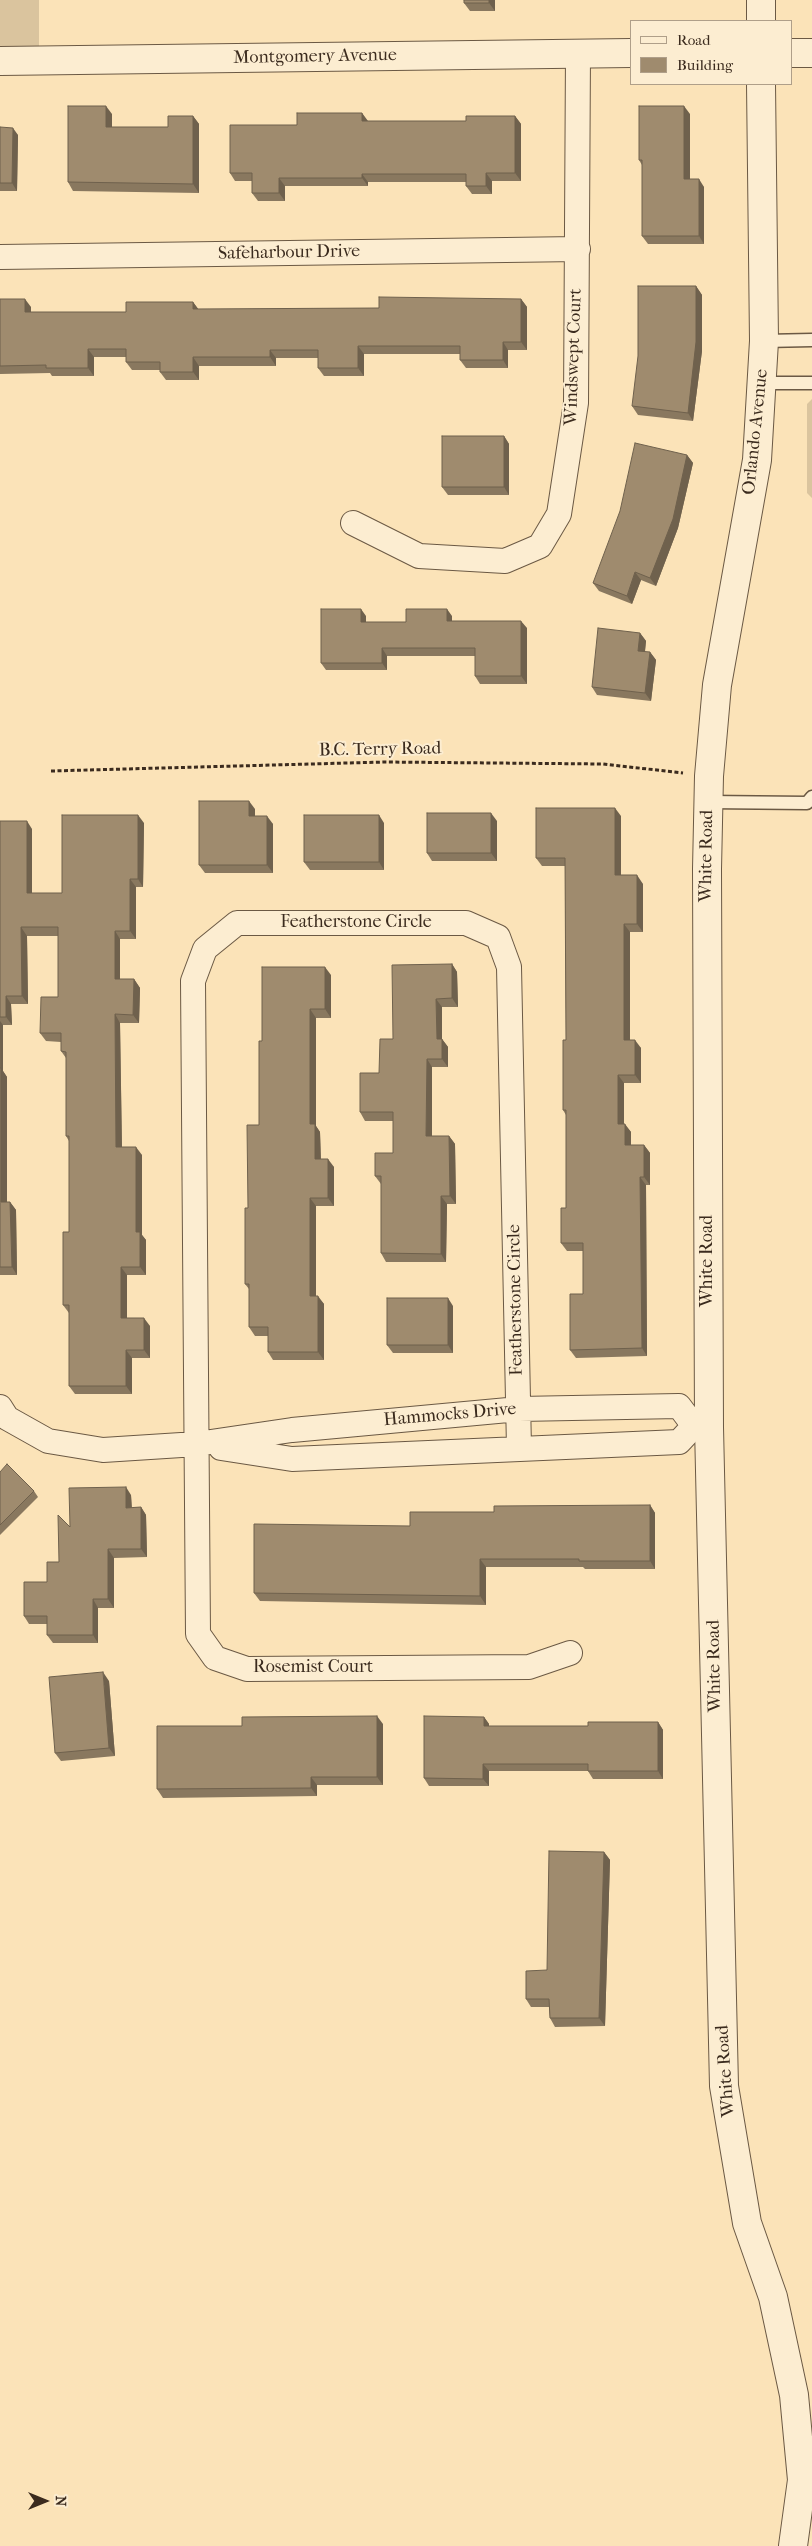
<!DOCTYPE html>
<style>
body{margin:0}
#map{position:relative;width:812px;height:2546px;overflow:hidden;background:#fbe3b8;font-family:"IM FELL French Canon",serif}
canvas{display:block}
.legend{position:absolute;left:630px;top:20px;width:162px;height:65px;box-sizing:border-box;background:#fcedd1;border:1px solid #af9f89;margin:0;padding:6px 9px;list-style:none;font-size:15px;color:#3b2b1e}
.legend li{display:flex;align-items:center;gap:10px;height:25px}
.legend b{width:25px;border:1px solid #af9f89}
.north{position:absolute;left:20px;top:2476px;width:50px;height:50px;-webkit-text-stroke:4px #fcedd1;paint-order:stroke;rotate:90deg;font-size:14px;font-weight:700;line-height:20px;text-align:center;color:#3b2b1e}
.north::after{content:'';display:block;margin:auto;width:18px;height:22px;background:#3b2b1e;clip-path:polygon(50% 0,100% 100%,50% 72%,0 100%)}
</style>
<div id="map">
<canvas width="812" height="2546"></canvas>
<ul class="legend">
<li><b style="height:6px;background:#fcedd1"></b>Road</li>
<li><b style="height:14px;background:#9f8b6e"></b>Building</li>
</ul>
<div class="north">N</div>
</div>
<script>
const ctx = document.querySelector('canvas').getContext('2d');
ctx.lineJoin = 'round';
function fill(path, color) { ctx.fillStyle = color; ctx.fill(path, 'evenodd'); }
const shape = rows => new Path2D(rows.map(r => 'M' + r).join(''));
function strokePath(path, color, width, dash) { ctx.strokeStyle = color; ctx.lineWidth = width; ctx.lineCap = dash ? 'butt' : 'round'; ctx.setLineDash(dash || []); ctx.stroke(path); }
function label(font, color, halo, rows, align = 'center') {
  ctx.font = font + ' "IM FELL French Canon",serif'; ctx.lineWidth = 4; ctx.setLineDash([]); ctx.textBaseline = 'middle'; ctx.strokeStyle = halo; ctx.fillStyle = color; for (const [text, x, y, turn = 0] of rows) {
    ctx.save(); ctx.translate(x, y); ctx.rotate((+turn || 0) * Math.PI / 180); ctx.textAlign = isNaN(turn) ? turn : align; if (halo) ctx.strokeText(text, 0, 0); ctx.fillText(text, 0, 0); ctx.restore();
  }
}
fill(shape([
 [0,0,39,0,39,47,0,48],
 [812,399,812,498,807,493,807,404]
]), '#dac49e');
const service = shape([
 [764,341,812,340],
 [763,383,812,383],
 [708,802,807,803,812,797]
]);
const minor = shape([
 [0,257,578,249],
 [353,523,419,556,505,561,540,546,559,514,576,403,578,53],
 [0,1407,7,1418,48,1441,103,1450,197,1444,292,1430,519,1409,679,1406,694,1426],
 [221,1448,292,1459,679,1442,694,1426],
 [519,1448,509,967,498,937,466,923,237,923,205,949,193,981,198,1634,215,1658,247,1669,529,1667,570,1653]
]);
const tertiary = shape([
 [761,0,761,21],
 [791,53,812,53],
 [0,61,631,53],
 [761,84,764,341,757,460,717,685,709,776,707,869,709,1427,724,2086,747,2223,773,2297,794,2395,802,2480,793,2546]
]);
strokePath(service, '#6b5944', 15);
strokePath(minor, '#6b5944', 26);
strokePath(tertiary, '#6b5944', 30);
strokePath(shape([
 [51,771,385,762,603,764,683,773]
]), '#3b2b1e', 3, [4, 2.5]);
strokePath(service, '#fcedd1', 12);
strokePath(minor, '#fcedd1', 24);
strokePath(tertiary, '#fcedd1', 28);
fill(shape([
 [495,0,495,11,470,11,464,3],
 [362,113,367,121,466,121,515,116,521,124,521,181,492,181,492,194,472,194,466,186,466,182,368,182,368,186,285,186,285,201,258,201,252,193,252,181,235,181,230,173,297,125],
 [112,114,112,127,168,127,193,116,199,124,199,193,73,191,68,182],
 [690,114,690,179,704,187,704,244,648,244,642,236,642,165,639,160],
 [0,127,18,135,17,191,0,191],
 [696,286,702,295,702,351,693,421,638,415,632,406],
 [0,299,31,307,31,312,126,312,193,302,198,309,299,309,379,308,521,299,527,307,527,350,508,350,508,368,466,368,460,360,460,354,364,354,364,376,324,376,318,368,318,358,276,358,276,366,199,366,199,380,166,380,160,372,160,370,132,370,126,362,126,357,94,357,94,376,52,376,50,373,0,374],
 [504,436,509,444,509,495,448,495,442,487],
 [687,455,693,463,678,528,656,586,641,580,632,604,599,591,593,583],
 [366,616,366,622,406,622,452,616,452,621,527,628,527,684,480,684,475,676,475,656,387,656,387,670,326,670,321,663],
 [640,633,646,641,645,652,650,652,656,660,651,701,597,695,592,687],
 [255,809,255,816,273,824,273,873,205,873,199,865],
 [621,816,621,875,643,884,643,932,630,932,630,1040,641,1048,641,1083,624,1083,624,1124,631,1132,631,1145,644,1145,650,1153,650,1185,646,1185,647,1356,576,1358,570,1350,583,1294,583,1251,567,1251,561,1243,566,1208,566,1115,563,1110,566,1040,565,866,542,866,536,858],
 [0,821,32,829,32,893,62,893,144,823,143,887,136,887,136,939,120,939,120,979,134,979,140,988,139,1023,120,1023,122,1147,142,1155,142,1235,146,1240,146,1275,127,1275,127,1318,150,1326,150,1358,132,1358,132,1394,75,1394,69,1386,69,1313,63,1305,69,1232,69,1141,66,1136,66,1058,61,1051,61,1042,46,1041,40,1033,58,997,58,936,27,936,28,1004,11,1004,12,1025,3,1025,3,1071,7,1077,7,1202,10,1202,16,1210,17,1275,0,1275],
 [497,821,497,861,432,861,427,853],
 [384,823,384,870,310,870,304,862],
 [452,964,457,972,458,1007,442,1007,442,1039,448,1047,448,1067,432,1067,432,1136,449,1136,455,1144,456,1204,447,1204,446,1262,386,1262,381,1253,381,1184,375,1176,393,1153,393,1121,365,1121,360,1112,379,1073,393,1039],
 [331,975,331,1018,316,1018,316,1126,320,1132,321,1159,334,1167,334,1206,316,1206,316,1296,324,1304,324,1360,273,1360,268,1352,268,1336,255,1336,249,1327,249,1289,245,1284,248,1208,259,1125,262,1041],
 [453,1306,453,1353,393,1353,387,1345],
 [0,1472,34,1491,38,1497,0,1535],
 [131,1495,132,1508,141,1507,146,1515,147,1557,114,1558,114,1608,98,1608,98,1643,53,1643,47,1635,47,1624,29,1624,24,1616,47,1582,59,1562,70,1527],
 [650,1505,655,1513,655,1569,585,1569,583,1567,486,1567,486,1605,260,1601,254,1593,410,1526,494,1512],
 [109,1681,115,1756,61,1761,55,1753],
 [484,1717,489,1724,489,1726,588,1726,658,1722,663,1730,663,1779,593,1779,588,1771,489,1771,489,1786,429,1786,424,1778],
 [383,1724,383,1785,317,1785,317,1796,163,1798,157,1789,242,1726],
 [604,1852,610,1860,605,2026,555,2027,550,2018,549,2007,531,2007,526,1999,547,1970]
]), '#89785f');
fill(shape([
 [489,0,495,0,495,11,489,3],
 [106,106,112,114,112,136,106,127],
 [684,106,690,114,690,187,684,179],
 [362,113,368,121,362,121],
 [193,116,199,124,199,193,193,184],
 [515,116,521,124,521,181,515,173],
 [13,128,18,135,17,191,12,183],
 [486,173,492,181,492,194,486,186],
 [362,174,368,182,368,186,362,178],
 [279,178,285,186,285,201,279,193],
 [699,179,704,187,704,244,699,236],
 [696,286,702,295,702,351,693,421,688,413],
 [25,299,31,307,31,320,25,312],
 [521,299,527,307,527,350,521,342],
 [193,302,199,310,193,309],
 [503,342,508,350,508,368,503,360],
 [358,346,364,354,364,376,358,368],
 [88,349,94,357,94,376,88,368],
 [270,350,276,358,276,366,270,357],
 [193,357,199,366,199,380,193,372],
 [504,436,509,444,509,495,504,487],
 [687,455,693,463,678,528,656,586,650,578],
 [635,572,641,580,632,604,627,596],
 [361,609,366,616,366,630,361,622],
 [447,609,452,616,452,628,447,621],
 [521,621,527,628,527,684,521,676],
 [640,633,646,641,644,659,638,651],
 [382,648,387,656,387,670,382,663],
 [650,652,656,660,651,701,645,693],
 [249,801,255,809,255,824,249,816],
 [615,808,621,816,621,884,615,875],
 [491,813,497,821,497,861,491,853],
 [138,815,144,823,143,887,138,879],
 [379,815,384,823,384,870,379,862],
 [267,816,273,824,273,873,267,865],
 [27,821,32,829,32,902,27,893],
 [637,875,643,884,643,932,637,924],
 [130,879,136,887,136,939,130,931],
 [624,924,630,932,630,1048,624,1040],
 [21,927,27,936,28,1004,22,996],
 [115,931,120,939,120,987,115,979],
 [452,964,457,972,458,1007,452,998],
 [325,967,331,975,331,1018,325,1009],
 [134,979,140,988,139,1023,133,1015],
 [6,996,11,1004,12,1025,6,1017],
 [436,999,442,1007,442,1039,448,1047,448,1067,442,1059,437,1039],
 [310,1009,316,1018,316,1126,320,1132,321,1167,315,1159,310,1124],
 [115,1014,120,1023,122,1155,116,1147],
 [0,1021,3,1025,3,1071,7,1077,7,1210,1,1202],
 [635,1040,641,1048,641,1083,635,1075],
 [427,1059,432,1067,432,1144,426,1136],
 [618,1075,624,1083,624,1132,618,1124],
 [625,1124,631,1132,631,1153,625,1145],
 [449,1136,455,1144,456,1204,450,1196],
 [644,1145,650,1153,650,1185,644,1177],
 [136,1147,142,1155,142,1235,146,1240,146,1275,140,1267,136,1232],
 [328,1159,334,1167,334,1206,328,1198],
 [640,1177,646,1185,647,1356,642,1348],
 [441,1196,447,1204,446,1262,441,1254],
 [310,1198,316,1206,316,1304,310,1296],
 [10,1202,16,1210,17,1275,12,1267],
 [121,1267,127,1275,127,1326,121,1318],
 [318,1296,324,1304,324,1360,318,1352],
 [448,1298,453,1306,453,1353,448,1345],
 [144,1318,150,1326,150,1358,144,1350],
 [126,1350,132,1358,132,1394,126,1386],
 [126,1487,131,1495,132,1516,126,1508],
 [650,1505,655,1513,655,1569,650,1561],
 [141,1507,146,1515,147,1557,141,1549],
 [108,1549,114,1558,114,1608,108,1599],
 [480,1559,486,1567,486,1605,480,1596],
 [93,1599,98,1608,98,1643,93,1635],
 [103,1672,109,1681,115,1756,109,1748],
 [377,1716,383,1724,383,1785,377,1777],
 [484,1717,489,1724,489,1734,484,1726],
 [658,1722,663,1730,663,1779,658,1771],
 [483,1764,489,1771,489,1786,483,1779],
 [311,1777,317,1785,317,1796,311,1788],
 [604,1852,610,1860,605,2026,599,2018]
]), '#6f614d');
const building = shape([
 [464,0,489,0,489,3,464,3,464,0],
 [68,106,106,106,106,127,168,127,168,116,193,116,193,184,68,182,68,106],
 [639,106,684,106,684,179,699,179,699,236,642,236,642,160,639,160,639,106],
 [297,113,362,113,362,121,466,121,466,116,515,116,515,173,486,173,486,186,466,186,466,174,362,174,362,178,279,178,279,193,252,193,252,173,230,173,230,125,297,125,297,113],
 [0,127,13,128,12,183,0,183,0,127],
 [638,286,696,286,696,342,688,413,632,406,638,356,638,286],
 [379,297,521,299,521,342,503,342,503,360,460,360,460,346,358,346,358,368,318,368,318,350,270,350,270,357,193,357,193,372,160,372,160,362,126,362,126,349,88,349,88,368,46,368,46,365,0,366,0,299,25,299,25,312,126,312,126,302,193,302,193,309,379,308,379,297],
 [442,436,504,436,504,487,442,487,442,436],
 [635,443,687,455,673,519,650,578,635,572,627,596,593,583,620,511,635,443],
 [321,609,361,609,361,622,406,622,406,609,447,609,447,621,521,621,521,676,475,676,475,648,382,648,382,663,321,663,321,609],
 [598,628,640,633,638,651,650,652,645,693,592,687,598,628],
 [199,801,249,801,249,816,267,816,267,865,199,865,199,801],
 [536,808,615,808,615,875,637,875,637,924,624,924,624,1040,635,1040,635,1075,618,1075,618,1124,625,1124,625,1145,644,1145,644,1177,640,1177,642,1348,570,1350,570,1294,583,1294,583,1243,561,1243,561,1208,566,1208,566,1110,563,1110,563,1040,566,1040,565,858,536,858,536,808],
 [427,813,491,813,491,853,427,853,427,813],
 [62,815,138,815,138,879,130,879,130,931,115,931,115,979,134,979,133,1015,115,1014,116,1147,136,1147,136,1232,140,1232,140,1267,121,1267,121,1318,144,1318,144,1350,126,1350,126,1386,69,1386,69,1305,63,1305,63,1232,69,1232,69,1136,66,1136,66,1052,61,1051,61,1033,40,1033,41,997,58,997,58,927,21,927,22,996,6,996,6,1017,0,1017,0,821,27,821,27,893,62,893,62,815],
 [304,815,379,815,379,862,304,862,304,815],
 [452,964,452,998,436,999,437,1039,442,1039,442,1059,427,1059,426,1136,449,1136,450,1196,441,1196,441,1254,381,1253,381,1176,375,1176,375,1153,393,1153,393,1112,360,1112,360,1073,379,1073,380,1039,393,1039,392,965,452,964],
 [262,967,325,967,325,1009,310,1009,310,1124,315,1124,315,1159,328,1159,328,1198,310,1198,310,1296,318,1296,318,1352,268,1352,268,1327,249,1327,249,1284,245,1284,245,1208,248,1208,247,1125,259,1125,259,1041,262,1041,262,967],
 [0,1068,1,1068,1,1202,10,1202,12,1267,0,1267,0,1068],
 [387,1298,448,1298,448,1345,387,1345,387,1298],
 [7,1464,34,1491,0,1525,0,1472,7,1464],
 [126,1487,126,1508,141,1507,141,1549,108,1549,108,1599,93,1599,93,1635,47,1635,47,1616,24,1616,24,1582,47,1582,47,1562,59,1562,58,1515,70,1527,69,1488,126,1487],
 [650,1505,650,1561,579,1561,579,1559,480,1559,480,1596,254,1593,254,1524,410,1526,410,1512,494,1512,494,1506,650,1505],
 [103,1672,109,1748,55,1753,49,1677,103,1672],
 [377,1716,377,1777,311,1777,311,1788,157,1789,157,1726,242,1726,242,1717,377,1716],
 [424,1716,484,1717,484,1726,588,1726,588,1722,658,1722,658,1771,588,1771,588,1764,483,1764,483,1779,424,1778,424,1716],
 [549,1851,604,1852,599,2018,550,2018,549,1999,526,1999,526,1971,547,1970,549,1851]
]);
fill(building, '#9f8b6e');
strokePath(building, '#6f614d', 1);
label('18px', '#3b2b1e', '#fcedd1', [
 ["Montgomery Avenue",315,57,-1],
 ["Safeharbour Drive",289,253,-1],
 ["Windswept Court",574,357,-88],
 ["Orlando Avenue",756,432,-84],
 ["B.C. Terry Road",380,750,-1],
 ["White Road",707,856,-89],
 ["Featherstone Circle",356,923],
 ["White Road",708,1261,-90],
 ["Featherstone Circle",516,1300,-91],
 ["Hammocks Drive",450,1415,-5],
 ["White Road",715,1666,-91],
 ["Rosemist Court",313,1668],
 ["White Road",726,2071,-94]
]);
</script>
